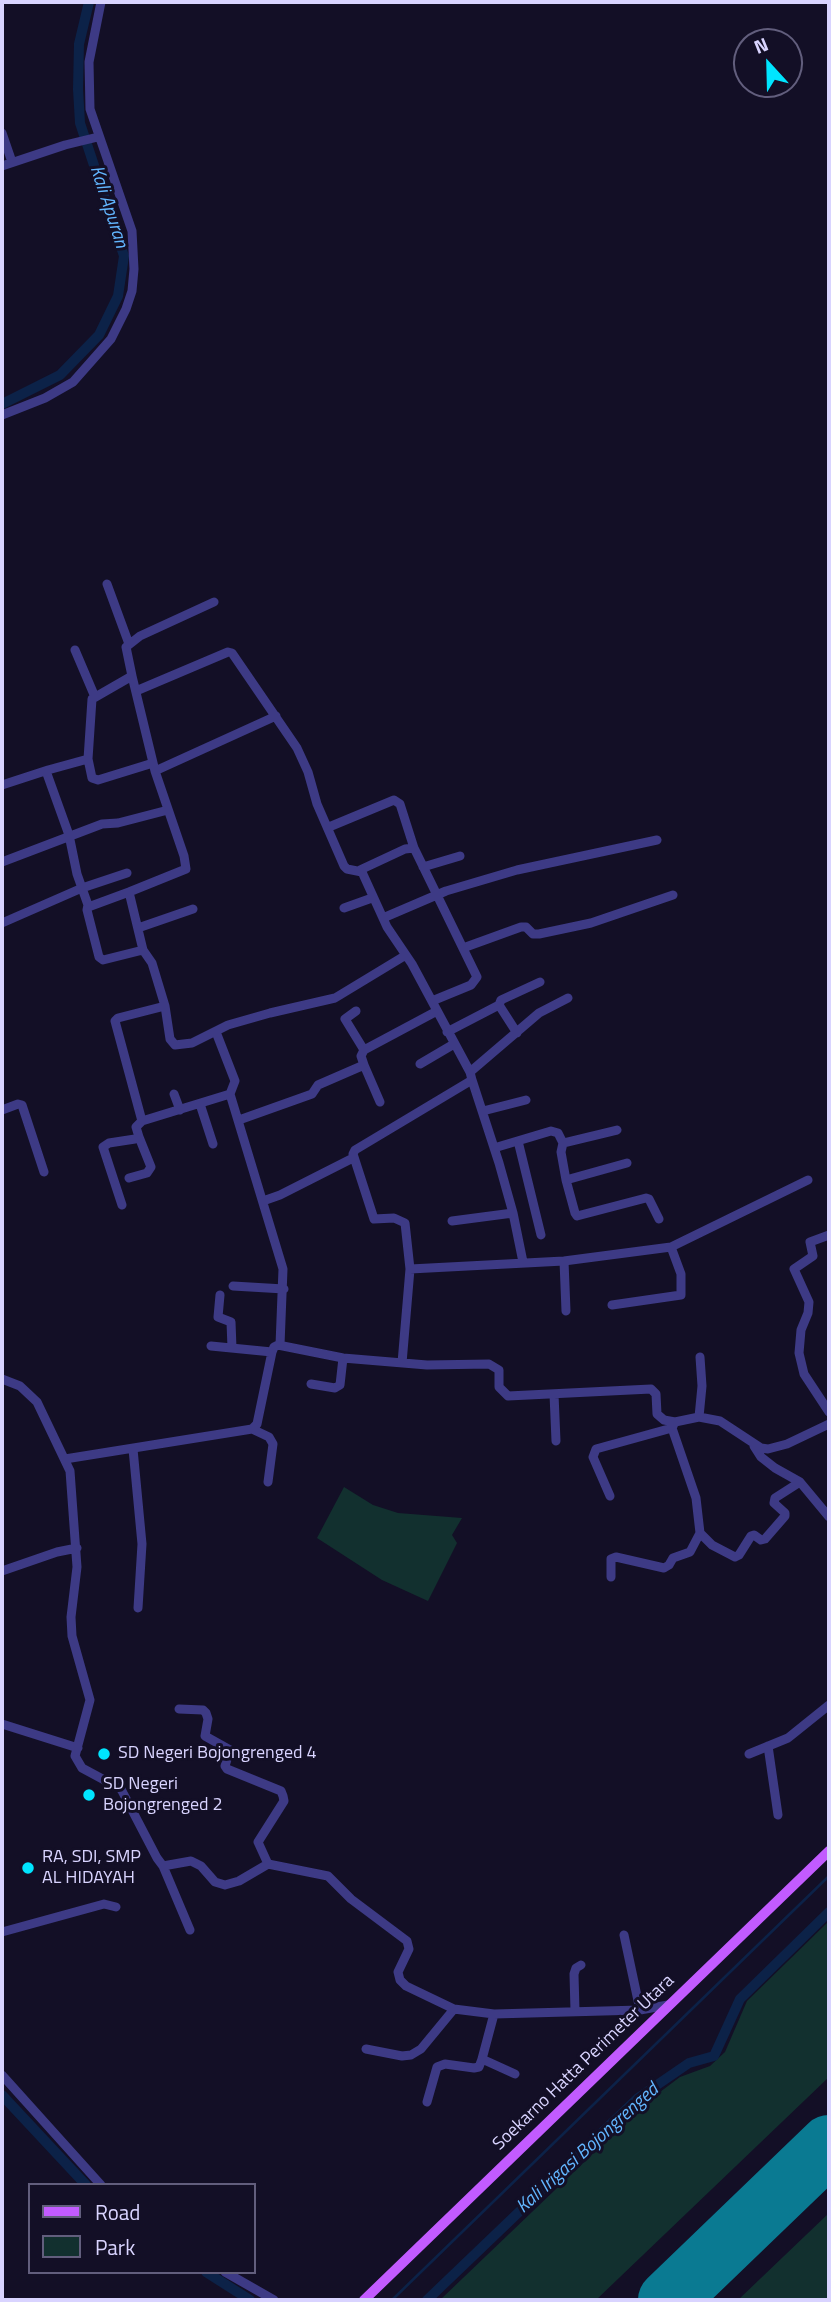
<!DOCTYPE html>
<style>
body{margin:0}
#map{position:relative;width:831px;height:2302px;overflow:hidden;background:#130f26;font-family:"Titillium Web",sans-serif}
canvas{display:block}
.frame{position:absolute;inset:0;border:4px solid #d9d4ff;pointer-events:none}
.legend{position:absolute;left:28px;top:2183px;width:228px;height:91px;box-sizing:border-box;background:#130f26;border:2px solid #625e7d;margin:0;padding:9px 12px;list-style:none;font-size:21px;color:#d9d4ff}
.legend li{display:flex;align-items:center;gap:14px;height:35px}
.legend b{width:35px;border:2px solid #625e7d}
.north{position:absolute;left:733px;top:28px;width:70px;height:70px;box-sizing:border-box;background:#130f26;border:2px solid #625e7d;border-radius:50%;rotate:338deg;font-size:19px;font-weight:700;line-height:28px;text-align:center;color:#d9d4ff}
.north::after{content:'';display:block;margin:auto;width:24px;height:32px;background:#00e5ff;clip-path:polygon(50% 0,100% 100%,50% 72%,0 100%)}
</style>
<div id="map">
<canvas width="831" height="2302"></canvas>
<div class="frame"></div>
<ul class="legend">
<li><b style="height:9px;background:#c25bff"></b>Road</li>
<li><b style="height:19px;background:#12302f"></b>Park</li>
</ul>
<div class="north">N</div>
</div>
<script>
const ctx = document.querySelector('canvas').getContext('2d');
ctx.lineJoin = 'round';
function fill(path, color) { ctx.fillStyle = color; ctx.fill(path, 'evenodd'); }
const shape = rows => new Path2D(rows.map(r => 'M' + r).join(''));
function strokePath(path, color, width, dash) { ctx.strokeStyle = color; ctx.lineWidth = width; ctx.lineCap = dash ? 'butt' : 'round'; ctx.setLineDash(dash || []); ctx.stroke(path); }
function label(font, color, halo, rows, align = 'center') {
  ctx.font = font + ' "Titillium Web",sans-serif'; ctx.lineWidth = 6; ctx.setLineDash([]); ctx.textBaseline = 'middle'; ctx.strokeStyle = halo; ctx.fillStyle = color; for (const [text, x, y, turn = 0] of rows) {
    ctx.save(); ctx.translate(x, y); ctx.rotate((+turn || 0) * Math.PI / 180); ctx.textAlign = isNaN(turn) ? turn : align; if (halo) ctx.strokeText(text, 0, 0); ctx.fillText(text, 0, 0); ctx.restore();
  }
}
fill(shape([
 [344,1487,373,1505,398,1513,462,1518,452,1535,457,1543,428,1601,382,1580,317,1538],
 [829,1921,829,2077,596,2300,440,2300,648,2101,680,2077,710,2066,725,2052,747,2001],
 [829,2213,829,2300,738,2300]
]), '#12302f');
strokePath(shape([
 [392,2300,829,1876]
]), '#0c2248', 2.5);
strokePath(shape([
 [2,404,60,375,99,335,118,296,124,256,80,123,78,89,79,44,89,2],
 [2,2095,86,2185],
 [206,2272,250,2300],
 [427,2300,638,2098,689,2063,714,2056,740,1999,829,1912]
]), '#0c2248', 10);
strokePath(shape([
 [668,2300,829,2145]
]), '#0a7a92', 60);
strokePath(shape([
 [2,133,12,162],
 [2,166,65,145,98,137],
 [2,415,45,398,73,382,111,339,126,309,132,291,134,269,132,231,90,109,89,62,101,2],
 [107,584,129,644],
 [75,650,95,697],
 [132,676,126,647,140,636,214,602],
 [136,691,228,652,232,653,297,748,308,772,317,804,344,866,347,869,362,872,387,927,412,964,470,1072,472,1080,355,1150,353,1154,374,1219,394,1218,405,1223,410,1269,402,1363],
 [88,759,92,778,98,780,153,763],
 [155,771,276,716],
 [2,785,48,770,88,759,92,699,132,676,155,771,184,856,186,869,129,892,91,906,88,905,77,874,69,835,46,771],
 [329,827,394,800,400,804,414,848],
 [2,862,102,824,118,823,168,810],
 [423,867,460,856],
 [360,870,405,849,414,848,416,852,477,977,471,985,432,1001],
 [129,892,143,950,152,963,165,1006,170,1039,175,1045,192,1043,228,1025,270,1013,335,998,406,955],
 [88,905,87,910,99,957,103,960,143,950],
 [344,908,372,898],
 [383,918,446,891,517,870,657,840],
 [2,923,82,888,127,873],
 [138,928,193,909],
 [463,948,521,927,526,927,533,934,539,934,591,923,673,895],
 [499,1005,501,1000,540,982],
 [356,1011,345,1019,364,1050],
 [447,1032,499,1005,517,1033],
 [420,1064,454,1044],
 [364,1065,380,1102],
 [470,1072,539,1013,568,998],
 [472,1080,499,1163,513,1213,523,1262],
 [174,1094,180,1110],
 [230,1094,283,1269,280,1345],
 [200,1104,213,1144],
 [2,1110,18,1104,22,1105,44,1172],
 [483,1111,526,1100],
 [239,1120,312,1094,318,1085,364,1065,361,1056,364,1050,437,1011],
 [142,1121,115,1021,118,1018,165,1006],
 [518,1141,541,1235],
 [563,1143,561,1152,566,1180,575,1213,577,1216,646,1198,649,1199,659,1219],
 [494,1148,551,1131,558,1133,563,1143,617,1130],
 [129,1178,147,1173,151,1167,139,1137],
 [566,1180,627,1163],
 [263,1201,280,1195,353,1158],
 [122,1205,103,1147,109,1143,135,1139,139,1137,136,1127,142,1121,230,1094,235,1081,216,1032],
 [452,1221,513,1213],
 [829,1235,810,1242,813,1256,794,1269,809,1302,808,1313,801,1330,799,1353,804,1374,829,1412],
 [564,1261,566,1311],
 [410,1269,564,1261,671,1247,808,1180],
 [233,1286,284,1289],
 [220,1295,218,1317,231,1322,232,1348],
 [612,1305,681,1295,681,1274,671,1247],
 [211,1346,272,1352],
 [2,1379,20,1386,37,1402,70,1471,77,1567,71,1617,72,1636,90,1700,75,1756,82,1768,121,1789,157,1858,163,1866,191,1861,201,1866,215,1882,225,1885,239,1881,268,1864,328,1876,351,1899,407,1941,409,1949,398,1972,400,1980,406,1986,454,2009,494,2014,640,2010,668,2005],
 [311,1384,335,1388,340,1385,343,1358],
 [554,1394,556,1441],
 [699,1417,702,1386,700,1357],
 [252,1429,269,1437,273,1444,268,1482],
 [754,1446,761,1457,775,1468,800,1482,829,1517],
 [133,1449,142,1544,138,1608],
 [65,1459,252,1429,257,1424,272,1352,274,1347,278,1345,343,1358,427,1365,489,1364,499,1370,499,1387,508,1396,651,1389,656,1394,657,1414,664,1420,675,1422,699,1417,720,1421,761,1448,768,1449,787,1444,829,1424],
 [610,1496,593,1457,596,1449,672,1428],
 [700,1533,712,1545,735,1557,739,1555,751,1536,754,1535,761,1540,765,1539,785,1516,785,1513,774,1503,775,1498,800,1482],
 [2,1571,57,1552,77,1548],
 [611,1577,611,1559,616,1557,664,1568,669,1565,673,1558,690,1552,700,1533,696,1498,672,1428,675,1422],
 [179,1709,203,1710,206,1713,208,1719,205,1736,230,1750,225,1766,227,1769,281,1791,283,1796,284,1801,258,1842,268,1864],
 [2,1724,78,1748],
 [768,1746,778,1815],
 [749,1754,788,1738,829,1705],
 [163,1866,190,1930],
 [2,1932,104,1904,116,1907],
 [624,1935,640,2010],
 [575,2011,574,1974,576,1968,581,1965],
 [494,2014,482,2059,515,2074],
 [366,2049,402,2056,411,2055,421,2049,454,2009],
 [2,2075,101,2185],
 [427,2102,437,2067,445,2064,474,2068,479,2067,482,2059],
 [225,2272,274,2300]
]), '#3d3a85', 9);
strokePath(shape([
 [364,2300,829,1851]
]), '#c25bff', 10);
for (const [x, y, r, color] of [
 [104,1754,7,"#00e5ff"],
 [89,1795,7,"#00e5ff"],
 [28,1868,7,"#00e5ff"]
]) { const dot = new Path2D(); dot.arc(x, y, r, 0, 2 * Math.PI); ctx.fillStyle = color; ctx.fill(dot); strokePath(dot, '#130f26', 2.5); }
label('18px', '#d9d4ff', '#130f26', [
 ["SD Negeri Bojongrenged 4",118,1754],
 ["SD Negeri",103,1785],
 ["Bojongrenged 2",103,1806],
 ["RA, SDI, SMP",42,1858],
 ["AL HIDAYAH",42,1879]
], 'left');
label('18px', '#d9d4ff', '#130f26', [
 ["Soekarno Hatta Perimeter Utara",584,2063,-44]
]);
label('italic 19px', '#62b6ff', '#130f26', [
 ["Kali Apuran",108,207,72],
 ["Kali Irigasi Bojongrenged",588,2149,-42]
]);
</script>
